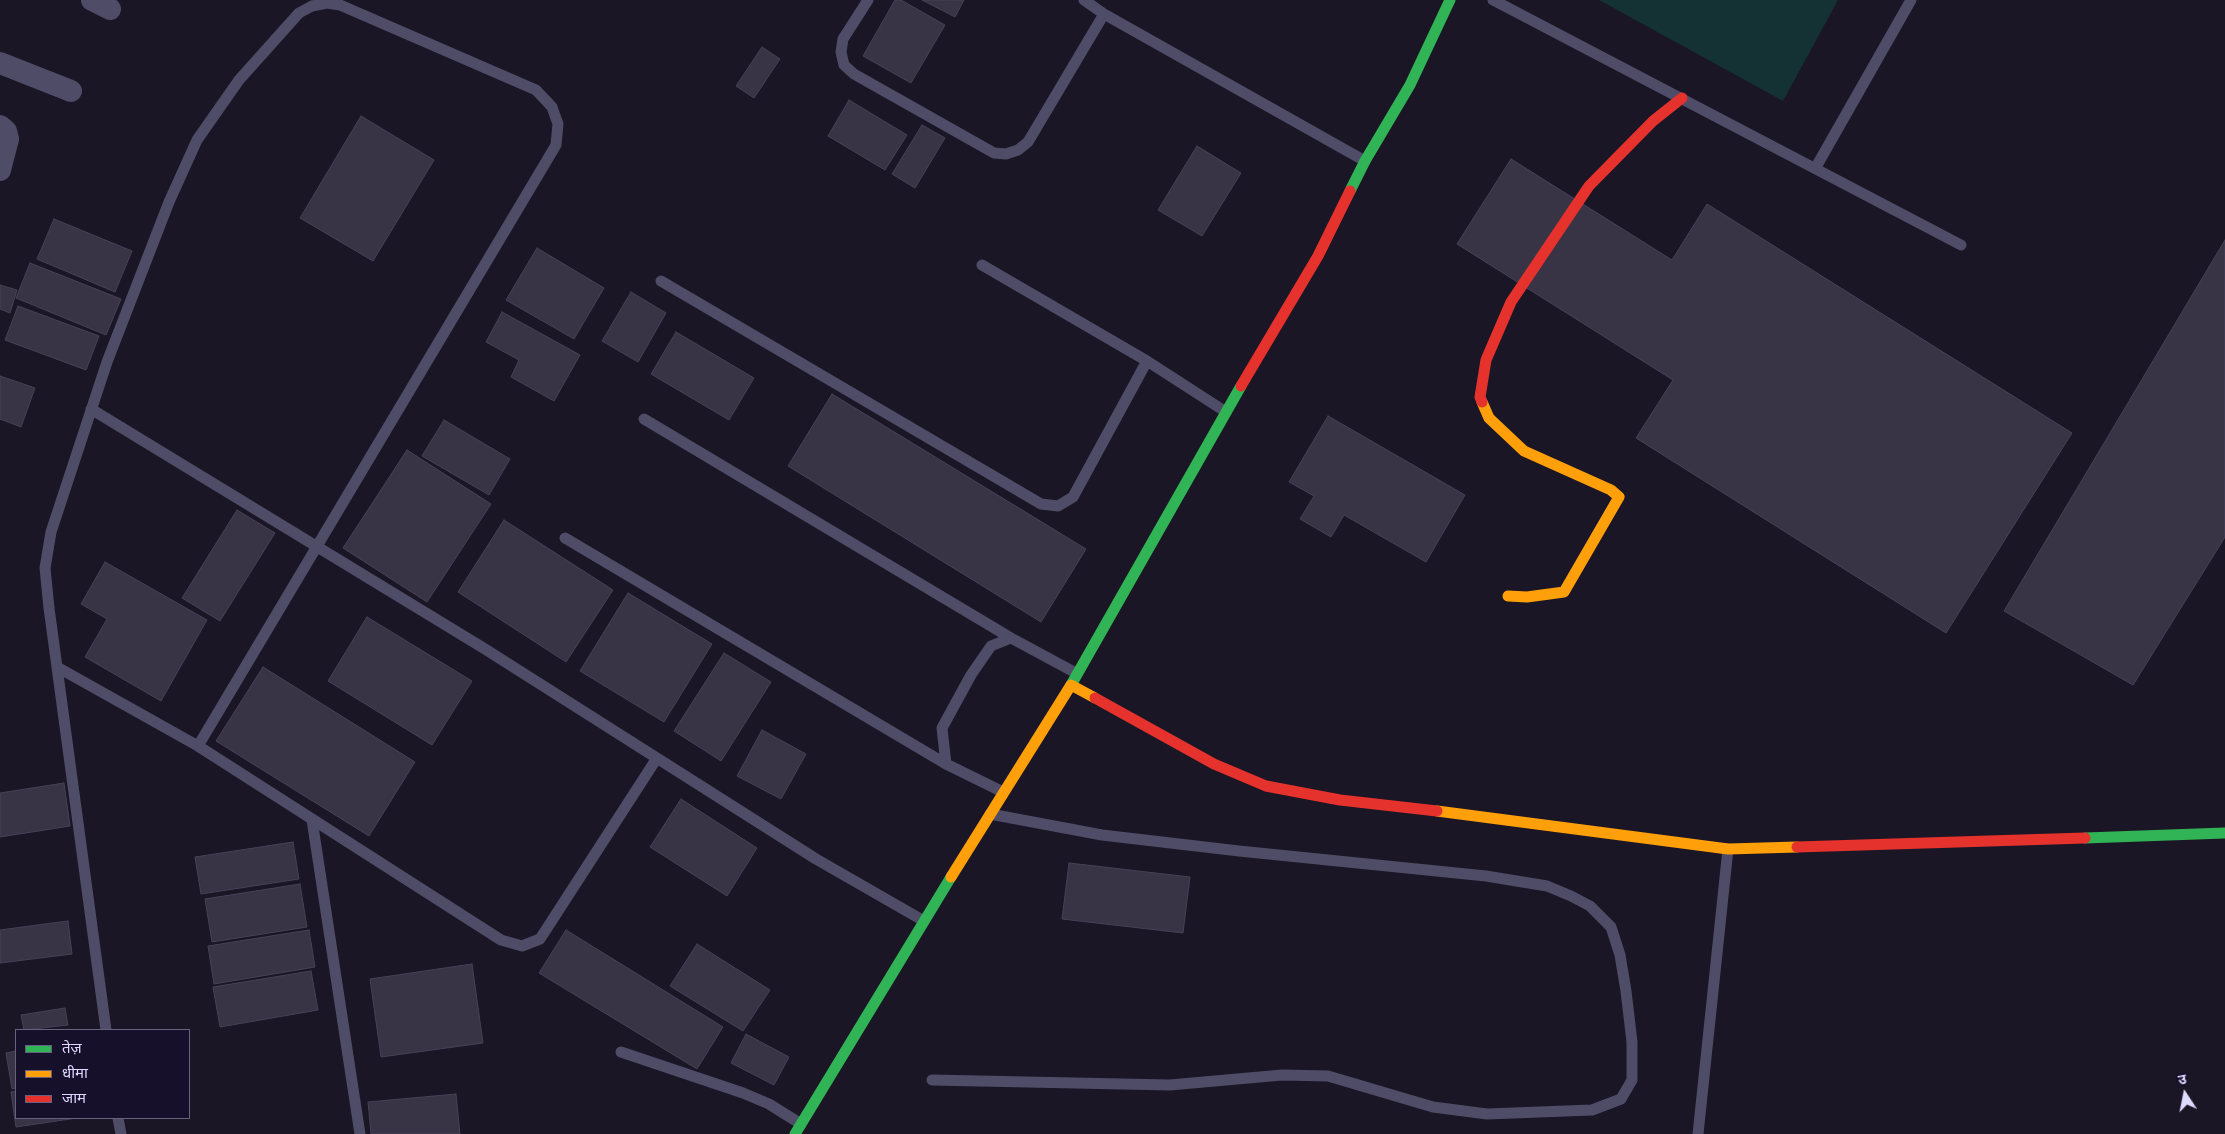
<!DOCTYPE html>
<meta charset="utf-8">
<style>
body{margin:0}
#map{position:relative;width:2225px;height:1134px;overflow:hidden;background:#1a1625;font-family:"Golos Text","Noto Sans Devanagari",sans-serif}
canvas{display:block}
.legend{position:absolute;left:15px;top:1029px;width:175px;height:90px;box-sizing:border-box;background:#16102b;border:1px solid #666180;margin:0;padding:6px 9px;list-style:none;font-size:15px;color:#dfdaff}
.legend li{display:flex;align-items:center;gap:10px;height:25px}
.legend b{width:25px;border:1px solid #666180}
.north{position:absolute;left:2160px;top:1069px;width:50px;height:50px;-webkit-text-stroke:4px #16102b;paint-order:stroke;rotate:349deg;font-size:14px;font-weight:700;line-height:20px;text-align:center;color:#dfdaff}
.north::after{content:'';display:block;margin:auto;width:18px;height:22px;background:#dfdaff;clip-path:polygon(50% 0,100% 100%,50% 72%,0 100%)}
</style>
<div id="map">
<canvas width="2225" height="1134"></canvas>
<ul class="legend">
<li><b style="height:6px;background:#30b455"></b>तेज़</li>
<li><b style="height:6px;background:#ff9f0a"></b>धीमा</li>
<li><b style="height:6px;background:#e5322d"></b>जाम</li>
</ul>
<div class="north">उ</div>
</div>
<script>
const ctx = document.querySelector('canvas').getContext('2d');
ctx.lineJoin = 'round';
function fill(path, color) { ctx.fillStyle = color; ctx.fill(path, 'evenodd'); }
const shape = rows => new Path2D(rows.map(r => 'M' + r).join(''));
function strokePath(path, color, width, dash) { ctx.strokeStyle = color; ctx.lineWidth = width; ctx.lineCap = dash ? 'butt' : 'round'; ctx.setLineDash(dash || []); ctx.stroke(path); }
fill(shape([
 [1599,0,1838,0,1783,101]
]), '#143133');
const building = shape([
 [895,0,901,0,945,25,911,83,863,56,895,0],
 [922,0,964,0,955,17,922,0],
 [762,47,780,59,754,98,736,86,762,47],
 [849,100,907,135,885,170,828,136,849,100],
 [361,116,434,160,373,261,300,218,361,116],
 [922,125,945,138,915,188,892,174,922,125],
 [1197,146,1241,173,1202,236,1158,210,1197,146],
 [1511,159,1672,260,1707,204,2072,433,1946,633,1636,438,1673,380,1457,244,1511,159],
 [54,219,132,251,115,292,37,259,54,219],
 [2225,240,2225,537,2133,685,2004,611,2225,240],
 [537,248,604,288,574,339,506,300,537,248],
 [30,263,121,299,106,335,16,298,30,263],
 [0,285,17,290,10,313,0,309,0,285],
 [631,292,666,313,638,362,602,341,631,292],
 [18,306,99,336,86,370,5,340,18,306],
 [502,312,580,355,554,401,511,377,519,360,486,342,502,312],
 [676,332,754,378,729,420,651,374,676,332],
 [0,376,35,388,21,427,0,419,0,376],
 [832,394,1086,549,1041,622,788,466,832,394],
 [1328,416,1465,495,1426,562,1344,515,1331,537,1300,519,1314,496,1289,482,1328,416],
 [444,420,510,459,489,495,422,456,444,420],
 [407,450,491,504,427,602,343,548,407,450],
 [237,510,275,533,220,621,182,598,237,510],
 [504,520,613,590,566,662,458,592,504,520],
 [105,562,207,620,161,701,85,657,107,619,81,604,105,562],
 [628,593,712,644,664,722,580,671,628,593],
 [367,617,472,681,432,745,328,681,367,617],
 [724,653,771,682,721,761,674,731,724,653],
 [263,667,415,762,369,836,216,741,263,667],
 [762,730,806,754,781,799,737,776,762,730],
 [64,783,70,826,0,837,0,793,64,783],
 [681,799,757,848,727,896,650,847,681,799],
 [293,842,299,879,201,894,195,857,293,842],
 [1069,863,1190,877,1183,933,1062,919,1069,863],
 [300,884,307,927,212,942,205,899,300,884],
 [68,921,72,954,0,963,0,930,68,921],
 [309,930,315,967,214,984,208,946,309,930],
 [566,930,723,1027,697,1069,539,973,566,930],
 [697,944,770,990,743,1031,670,986,697,944],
 [472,964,483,1043,381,1057,370,979,472,964],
 [311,971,318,1010,220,1027,213,987,311,971],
 [65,1008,68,1025,24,1030,21,1015,65,1008],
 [746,1034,789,1057,774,1085,731,1063,746,1034],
 [16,1051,16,1088,12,1089,6,1053,16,1051],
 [16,1091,16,1118,77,1118,16,1127,11,1092,16,1091],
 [456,1094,460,1134,371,1134,368,1102,456,1094]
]);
fill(building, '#383446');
strokePath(building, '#474158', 1);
strokePath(shape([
 [868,0,843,39,841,52,844,65,854,74,994,153,1006,154,1018,150,1028,142,1104,14],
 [1084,0,1104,14,1365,161],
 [1493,0,1961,245],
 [1816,167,1911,0],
 [982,265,1147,361,1226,412],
 [661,281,1041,504,1058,506,1073,497,1147,361],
 [91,409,485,649,816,859,924,921],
 [644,419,1011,638],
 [565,538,946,764],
 [57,667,198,746,501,940,522,946,540,939,657,758],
 [1003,792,946,764,942,728,971,675,991,646,1011,638,1076,673],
 [312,820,360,1134],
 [106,1030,49,608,45,568,51,532,107,362,169,202,197,140,239,80,299,13,312,6,327,3,340,5,536,90,552,107,558,124,556,145,198,746],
 [621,1052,743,1093,769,1104,801,1124],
 [932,1080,1170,1085,1282,1075,1328,1076,1433,1107,1487,1114,1592,1110,1621,1099,1632,1080,1632,1042,1626,991,1620,955,1611,927,1590,906,1571,896,1547,886,1486,876,1239,851,1102,835,990,814],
 [118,1118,121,1134],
 [1698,1134,1728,849]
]), '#4e4c66', 11);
strokePath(shape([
 [92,0,110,9],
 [0,63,71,91],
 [0,126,6,131,8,139,0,170]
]), '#4e4c66', 22);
strokePath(shape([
 [1350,191,1365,161,1410,85,1450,0],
 [1071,685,1241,386],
 [2085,838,2225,833],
 [795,1134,951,877]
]), '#30b455', 11);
strokePath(shape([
 [1482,402,1489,418,1524,451,1611,490,1619,497,1564,592,1527,597,1508,596],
 [1437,811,1728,849,1797,847],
 [951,877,1071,685,1095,698]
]), '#ff9f0a', 11);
strokePath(shape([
 [1241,386,1318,256,1350,191],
 [1482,402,1480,397,1486,360,1511,302,1589,186,1653,121,1682,98],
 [1095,698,1214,764,1266,786,1340,800,1437,811],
 [1797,847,2085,838]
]), '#e5322d', 11);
</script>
